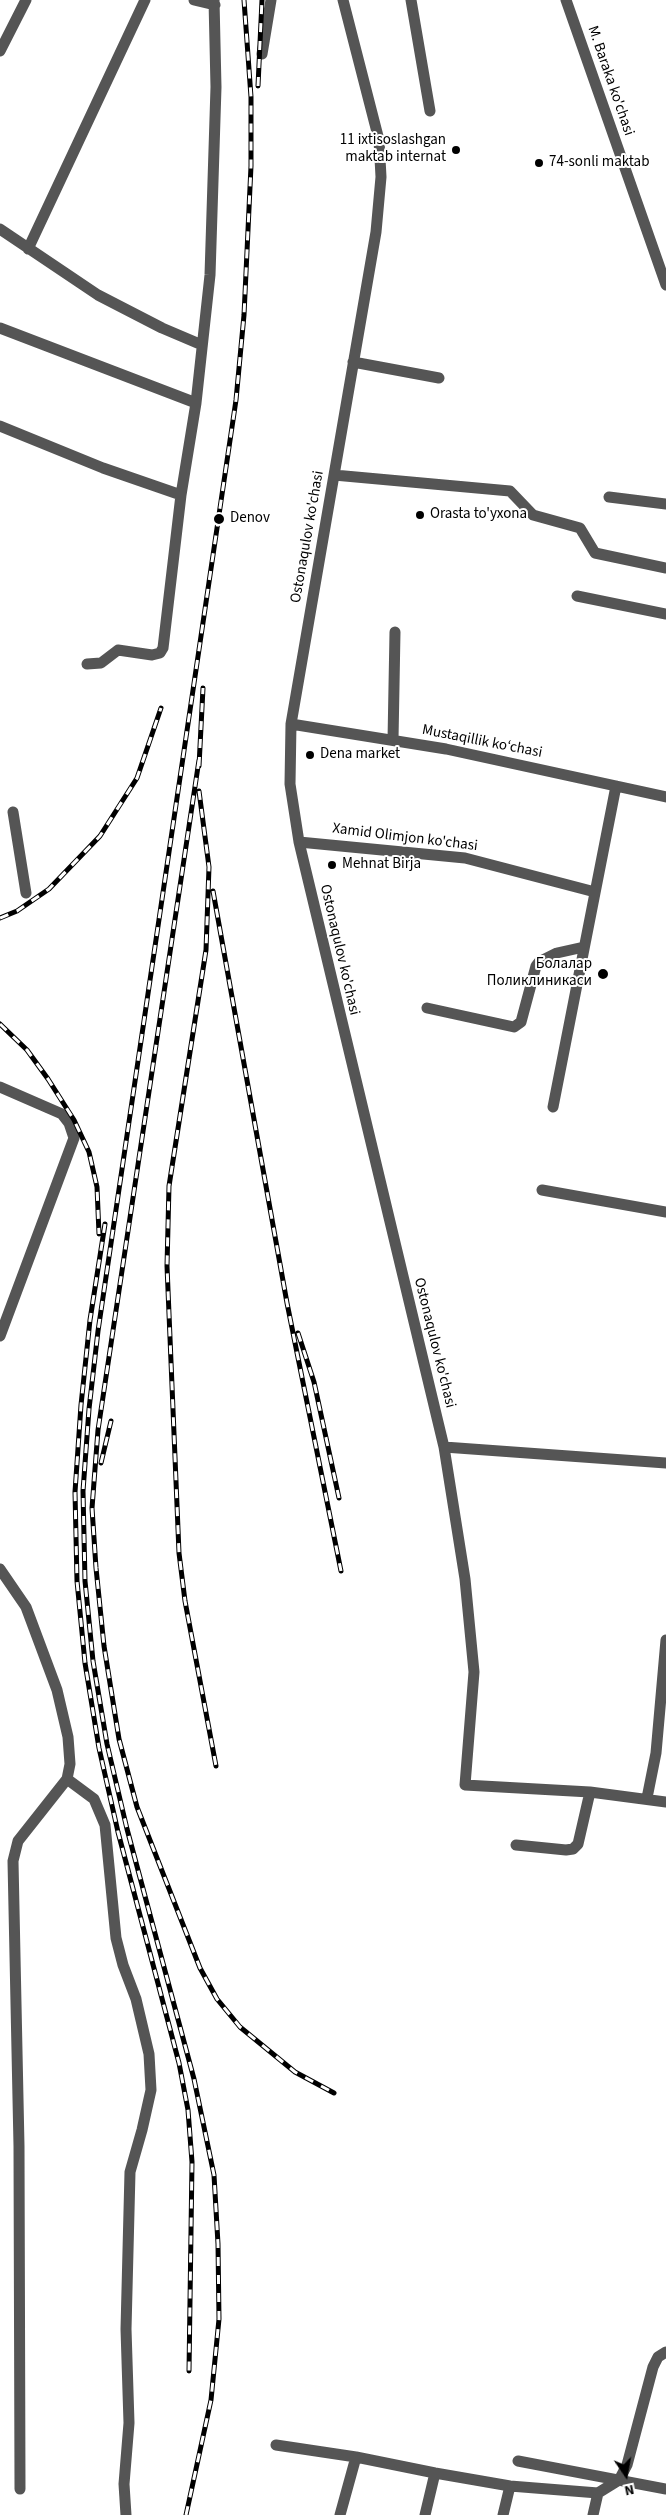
<!DOCTYPE html>
<meta charset="utf-8">
<style>
body{margin:0}
#map{position:relative;width:666px;height:2515px;overflow:hidden;background:#fff;font-family:"Source Sans 3",sans-serif}
canvas{display:block}
.north{position:absolute;left:601px;top:2450px;width:50px;height:50px;-webkit-text-stroke:4px #fff;paint-order:stroke;rotate:168deg;font-size:14px;font-weight:700;line-height:20px;text-align:center;color:#000}
.north::after{content:'';display:block;margin:auto;width:18px;height:22px;background:#000;clip-path:polygon(50% 0,100% 100%,50% 72%,0 100%)}
</style>
<div id="map">
<canvas width="666" height="2515"></canvas>
<div class="north">N</div>
</div>
<script>
const ctx = document.querySelector('canvas').getContext('2d');
ctx.lineJoin = 'round';
const shape = rows => new Path2D(rows.map(r => 'M' + r).join(''));
function strokePath(path, color, width, dash) { ctx.strokeStyle = color; ctx.lineWidth = width; ctx.lineCap = dash ? 'butt' : 'round'; ctx.setLineDash(dash || []); ctx.stroke(path); }
function label(font, color, halo, rows, align = 'center') {
  ctx.font = font + ' "Source Sans 3",sans-serif'; ctx.lineWidth = 4; ctx.setLineDash([]); ctx.textBaseline = 'middle'; ctx.strokeStyle = halo; ctx.fillStyle = color; for (const [text, x, y, turn = 0] of rows) {
    ctx.save(); ctx.translate(x, y); ctx.rotate((+turn || 0) * Math.PI / 180); ctx.textAlign = isNaN(turn) ? turn : align; if (halo) ctx.strokeText(text, 0, 0); ctx.fillText(text, 0, 0); ctx.restore();
  }
}
strokePath(shape([
 [194,0,215,5],
 [343,0,379,140,381,177,376,232,291,724,290,784,299,842,444,1447,465,1579,474,1672,465,1785,590,1792,666,1802],
 [411,0,430,111],
 [566,0,666,285],
 [0,51,26,0],
 [262,54,271,0],
 [0,229,98,295,162,328,202,345],
 [28,249,145,0],
 [0,328,196,403],
 [353,362,439,378],
 [0,426,103,468,181,495],
 [334,475,510,491,533,515,580,528,595,553,666,568],
 [609,497,666,504],
 [577,596,666,614],
 [87,664,101,663,118,650,152,655,160,653,163,648,181,495,196,403,210,275,216,87,214,0],
 [291,724,446,749,666,797],
 [393,740,395,632],
 [13,812,26,893],
 [299,842,465,858,595,892],
 [427,1008,514,1027,521,1022,536,966,539,962,557,953,584,947],
 [0,1087,62,1114,69,1123,74,1138,0,1336],
 [553,1107,616,786],
 [542,1190,666,1212],
 [444,1447,666,1463],
 [0,1569,26,1607,57,1690,68,1737,70,1764,67,1779,18,1841,13,1861,19,2146,20,2489],
 [67,1779,94,1799,105,1825,116,1938,123,1965,136,1999,149,2054,151,2090,142,2130,130,2172,126,2329,129,2423,124,2484,126,2515],
 [647,1798,656,1753,666,1640],
 [516,1845,566,1850,573,1849,578,1844,590,1792],
 [276,2445,356,2457,435,2473,510,2486,598,2493],
 [518,2461,666,2489],
 [340,2515,356,2457],
 [425,2515,435,2473],
 [503,2515,510,2486],
 [593,2515,598,2493,619,2480,627,2465,653,2367,658,2357,666,2352]
]), '#555', 11);
const rail = shape([
 [258,86,262,0],
 [199,760,98,1430,92,1508,96,1568,104,1646,119,1739,137,1807,200,1968,217,1999,240,2027,295,2072,334,2093],
 [199,766,203,688],
 [199,791,209,867,206,950,169,1186,167,1266,179,1553,185,1601,216,1766],
 [213,891,287,1303,341,1571],
 [0,918,17,911,49,889,100,836,137,778,161,708],
 [0,1024,27,1050,48,1079,74,1120,89,1152,97,1187,99,1234],
 [105,1224,90,1320,81,1405,75,1492,77,1581,85,1663,99,1748,118,1832,179,2063,188,2110,192,2162,189,2371],
 [298,1333,314,1382,339,1498],
 [101,1463,111,1421],
 [186,2515,211,2400,219,2319,218,2244,214,2175,194,2079,127,1829,107,1744,93,1661,85,1581,83,1491,89,1409,98,1331,236,400,244,315,251,166,251,97,244,0]
]);
strokePath(rail, '#000', 5);
strokePath(rail, '#fff', 3, [9]);
for (const [x, y, r, color] of [
 [456,150,5,"#000"],
 [539,163,5,"#000"],
 [420,515,5,"#000"],
 [219,519,6,"#000"],
 [310,755,5,"#000"],
 [332,865,5,"#000"],
 [603,974,6,"#000"]
]) { const dot = new Path2D(); dot.arc(x, y, r, 0, 2 * Math.PI); ctx.fillStyle = color; ctx.fill(dot); strokePath(dot, '#fff', 2); }
label('15px', '#000', '#fff', [
 ["M. Baraka ko'chasi",610,81,71],
 ["Ostonaqulov ko'chasi",308,537,-80],
 ["Mustaqillik ko‘chasi",482,742,11],
 ["Xamid Olimjon ko'chasi",405,838,7],
 ["Ostonaqulov ko'chasi",339,950,77],
 ["Ostonaqulov ko'chasi",434,1343,76]
]);
label('15px', '#000', '#fff', [
 ["11 ixtisoslashgan",446,141,"right"],
 ["maktab internat",446,158,"right"],
 ["74-sonli maktab",549,163],
 ["Orasta to'yxona",430,515],
 ["Denov",230,519],
 ["Dena market",320,755],
 ["Mehnat Birja",342,865],
 ["Болалар",592,965,"right"],
 ["Поликлиникаси",592,982,"right"]
], 'left');
</script>
